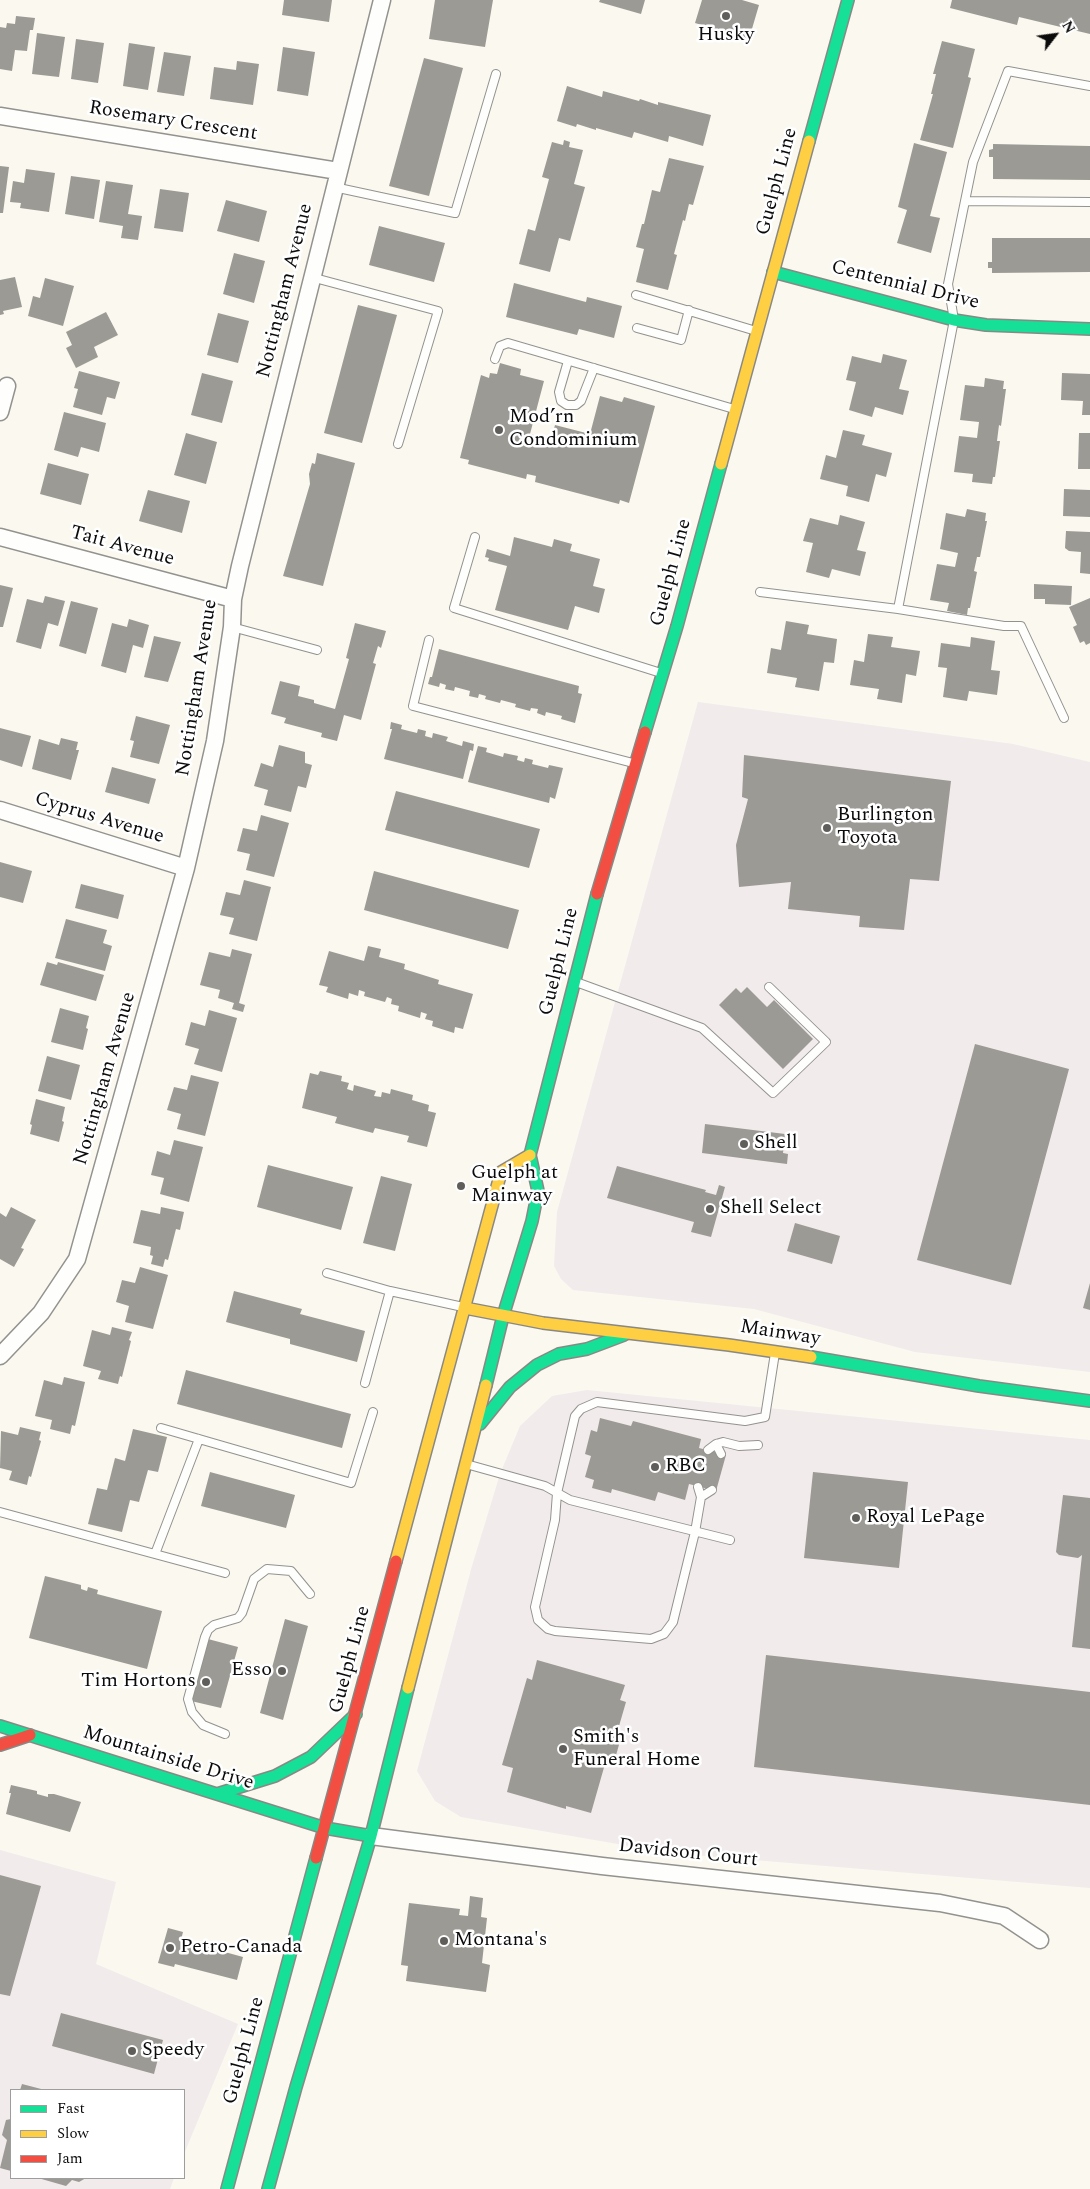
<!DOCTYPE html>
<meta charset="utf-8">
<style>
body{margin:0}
#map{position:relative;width:1090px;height:2189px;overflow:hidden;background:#faf8ef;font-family:Spectral,serif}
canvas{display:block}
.legend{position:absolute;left:10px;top:2089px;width:175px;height:90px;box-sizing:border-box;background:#fff;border:1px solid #9d9d9d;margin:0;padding:6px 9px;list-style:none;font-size:15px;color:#0b0b0b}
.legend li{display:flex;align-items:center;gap:10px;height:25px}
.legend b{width:25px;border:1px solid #9d9d9d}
.north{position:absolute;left:1030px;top:10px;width:50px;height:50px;-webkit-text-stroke:4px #fff;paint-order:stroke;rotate:60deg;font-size:14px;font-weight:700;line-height:20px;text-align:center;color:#0b0b0b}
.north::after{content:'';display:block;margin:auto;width:18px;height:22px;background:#0b0b0b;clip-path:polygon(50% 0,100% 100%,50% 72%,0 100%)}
</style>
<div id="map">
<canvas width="1090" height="2189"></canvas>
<ul class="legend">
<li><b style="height:6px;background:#16e098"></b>Fast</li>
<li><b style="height:6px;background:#ffcf43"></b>Slow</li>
<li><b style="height:6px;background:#f24e42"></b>Jam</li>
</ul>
<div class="north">N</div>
</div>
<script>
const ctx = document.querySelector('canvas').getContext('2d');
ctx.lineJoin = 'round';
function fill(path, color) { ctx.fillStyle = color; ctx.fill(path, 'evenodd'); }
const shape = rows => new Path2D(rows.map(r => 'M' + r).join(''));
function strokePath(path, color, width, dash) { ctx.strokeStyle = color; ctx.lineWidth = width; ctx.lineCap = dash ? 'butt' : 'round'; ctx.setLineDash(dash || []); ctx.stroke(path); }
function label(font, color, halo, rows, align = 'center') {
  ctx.font = font + ' Spectral,serif'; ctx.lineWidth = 5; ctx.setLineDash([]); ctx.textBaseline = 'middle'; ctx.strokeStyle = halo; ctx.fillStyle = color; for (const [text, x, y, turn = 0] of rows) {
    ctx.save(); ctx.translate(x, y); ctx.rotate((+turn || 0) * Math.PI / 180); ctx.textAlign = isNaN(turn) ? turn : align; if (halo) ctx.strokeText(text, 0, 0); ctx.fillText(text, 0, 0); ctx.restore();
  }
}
fill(shape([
 [698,702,1013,744,1090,762,1090,1372,915,1352,754,1309,573,1290,561,1279,554,1266,557,1212],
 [587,1390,1090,1440,1090,1888,670,1853,461,1817,435,1801,417,1771,472,1566,500,1474,520,1426,552,1396],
 [0,1850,116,1882,96,1964,238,2024,184,2154,184,2090,11,2090,11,2178,174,2178,170,2189,0,2189]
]), '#f1ebec');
fill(shape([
 [284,0,332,0,329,22,282,15],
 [435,0,493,0,485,47,429,39],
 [600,0,645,0,641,14,599,2],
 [702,0,742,0,759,5,749,39,695,23],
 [952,0,1090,0,1090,34,1019,17,1017,25,950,8],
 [16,16,35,18,33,30,30,30,27,51,15,50,12,71,0,69,0,27,6,28,7,23,15,24],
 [37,33,65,37,59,77,32,74],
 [76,39,104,43,98,83,71,79],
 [942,41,975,49,968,77,971,78,953,148,920,140,933,94,931,94,936,74,933,74],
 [129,43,155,47,148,90,123,86],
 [283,47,315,52,308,96,277,91],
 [164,52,191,56,184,96,157,92],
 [424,58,463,68,429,196,389,186],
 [237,61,259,64,253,105,210,99,214,67,236,70],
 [567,86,602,97,603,91,639,101,640,99,658,105,658,102,711,115,703,146,669,136,668,142,634,132,632,138,596,128,596,130,577,124,576,127,557,121],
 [564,140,570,142,569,147,583,150,574,184,585,187,570,241,559,238,550,272,519,264,528,229,535,231,549,179,542,177,552,142,563,145],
 [914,143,947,152,930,216,940,218,931,253,897,243,907,210,898,207],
 [993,144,1090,146,1090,180,993,179,993,157,989,157,989,150,993,149],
 [669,158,704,166,693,205,689,204,685,221,683,220,674,254,677,255,668,290,636,282,644,249,636,247,642,224,644,224,652,190,660,192],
 [0,166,9,167,3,213,0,213],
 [26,169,55,173,49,212,20,208,21,203,10,202,13,181,24,183],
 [71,176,100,180,94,219,65,214],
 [106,181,133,185,128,214,142,216,138,240,121,238,123,226,99,222],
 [160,189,189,193,183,232,154,228],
 [226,200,267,211,259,242,217,231],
 [379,226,445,243,434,282,369,265],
 [992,238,1090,238,1090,272,992,273,992,268,988,268,988,262,992,262],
 [234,253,265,261,254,303,223,294],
 [15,277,22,307,3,311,4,314,0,315,0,280],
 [45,278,74,286,63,326,28,316,33,296,40,298],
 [514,283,586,302,587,297,622,306,614,338,579,329,577,335,506,317],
 [358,305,397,315,362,443,324,433],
 [106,312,118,335,94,347,98,357,76,368,66,348,72,345,66,332],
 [218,313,249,321,238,363,207,355],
 [883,354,907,360,899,389,909,391,903,415,875,407,872,417,849,410,856,382,846,380,852,356,881,363],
 [500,363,521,369,520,375,544,381,530,434,551,440,555,425,590,434,600,396,622,402,624,397,655,406,629,503,620,500,619,504,535,482,536,476,527,474,526,479,468,464,469,460,460,458,481,375,489,378,490,373,497,374],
 [79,371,120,382,115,399,107,397,102,415,73,407,78,389,74,388],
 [202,373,233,381,222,423,191,415],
 [1062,373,1090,374,1090,415,1082,415,1083,401,1061,400],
 [985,378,1004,381,1003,389,1006,389,1001,426,999,425,997,441,1000,441,995,477,993,477,992,484,972,482,973,474,954,472,959,436,977,438,979,422,960,420,965,385,984,387],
 [64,412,106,423,99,452,81,447,78,457,54,450],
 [843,430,865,435,862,445,892,453,886,477,876,474,869,502,846,496,848,486,820,479,826,455,836,458],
 [186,433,217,442,206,484,174,475],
 [1079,433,1090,433,1090,469,1078,469],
 [317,453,355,463,323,586,283,576,310,484,309,474,312,463,315,464],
 [48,463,89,474,81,505,40,494],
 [1064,489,1090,490,1090,517,1063,516],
 [148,490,190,501,182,533,139,521],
 [967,509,986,513,985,521,987,521,980,557,977,557,974,571,977,572,970,608,968,608,967,615,947,611,949,603,930,600,937,564,955,567,958,553,940,549,946,513,965,517],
 [840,515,865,522,857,550,866,552,860,576,832,569,829,578,806,572,813,543,803,541,810,518,838,525],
 [1066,531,1090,532,1090,574,1080,573,1081,552,1069,551,1065,548],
 [514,537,552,547,554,539,572,544,570,551,600,559,593,586,605,589,599,613,575,606,568,630,495,610,507,566,488,561,489,558,485,557,487,549,510,556],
 [1034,584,1072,586,1071,605,1045,604,1045,599,1034,599],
 [0,585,13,588,3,627,0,627],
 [45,596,65,601,58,626,48,623,41,649,16,642,27,599,43,603],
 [1090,598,1090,643,1086,645,1084,641,1080,643,1073,627,1077,625,1069,607],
 [71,601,98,608,86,654,59,646],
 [129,619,149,625,143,648,133,645,126,673,101,666,112,623,127,627],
 [786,621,809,625,807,634,837,639,834,663,824,662,819,691,795,687,797,678,767,673,771,648,781,650],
 [355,623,386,631,381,648,378,646,373,663,376,664,361,720,344,715,337,741,321,737,322,733,284,723,286,718,271,714,280,681,300,686,298,696,314,700,314,703,335,709,349,659,346,658],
 [868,634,893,637,891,647,920,651,916,676,906,674,902,703,877,699,879,689,850,685,854,660,864,662],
 [154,636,181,642,168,682,144,677],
 [971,637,995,641,991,670,1000,671,997,695,969,691,967,701,943,697,947,668,938,667,941,643,970,647],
 [439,649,579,686,578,693,582,694,575,723,561,719,562,716,546,712,545,716,537,713,538,709,531,708,530,711,515,707,516,704,501,700,500,703,485,699,486,696,479,694,478,698,469,696,470,691,455,687,454,691,445,689,446,685,440,683,439,687,428,684,430,677,432,677],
 [136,716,170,725,159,764,130,757,134,741,130,740],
 [391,722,402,725,401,729,417,733,418,729,426,731,425,736,432,738,433,733,448,737,446,741,462,746,463,741,474,744,473,751,470,750,463,779,384,759,392,729,390,729],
 [0,728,31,736,22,767,0,760],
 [61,738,78,742,76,750,79,750,71,780,32,769,39,739,59,745],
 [279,745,305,752,305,763,312,765,306,788,298,786,291,812,264,805,268,790,254,786,261,763,273,767],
 [478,746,487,748,486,752,503,757,504,753,518,756,517,760,524,762,525,758,533,760,532,764,548,768,549,765,563,768,555,799,550,797,549,803,468,782],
 [744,755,951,781,939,881,910,879,904,930,859,927,860,916,788,909,791,882,739,887,736,845,748,799,742,797],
 [112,767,156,779,149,804,105,792],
 [396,791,540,829,529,868,385,830],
 [261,815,289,823,274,877,246,870,250,854,237,851,243,828,257,831],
 [0,862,32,871,23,903,0,897],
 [374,871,519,910,508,949,364,910],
 [244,880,271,887,257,941,229,934,234,918,220,915,226,892,240,895],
 [81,884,124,895,118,919,75,908],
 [66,919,107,930,103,943,112,946,105,971,55,958],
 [368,946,381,949,379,957,405,964,404,969,439,980,438,984,473,994,463,1029,455,1027,454,1033,432,1026,433,1021,425,1019,427,1014,421,1012,420,1018,398,1011,399,1006,391,1004,392,999,387,997,385,1002,364,996,365,992,359,990,358,996,349,993,348,999,326,992,328,987,319,985,329,951,364,961],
 [232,949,252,954,239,1003,245,1005,243,1012,232,1009,234,1003,218,998,220,990,200,985,209,952,230,957],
 [47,962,57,965,58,962,104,975,96,1001,40,985],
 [747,987,767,1007,774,1000,813,1039,783,1069,719,1005,736,988,741,993],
 [60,1008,89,1016,86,1028,88,1029,83,1050,51,1042],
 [209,1010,237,1018,222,1072,194,1064,199,1049,185,1045,191,1022,205,1026],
 [975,1044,1069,1069,1011,1285,917,1260],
 [47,1056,80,1065,71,1100,38,1091],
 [320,1071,342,1076,341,1081,349,1083,347,1089,353,1091,354,1085,376,1091,374,1096,381,1097,382,1092,390,1094,391,1089,413,1095,412,1100,429,1105,428,1111,436,1113,427,1147,407,1142,409,1136,375,1128,373,1133,335,1123,337,1117,302,1108,310,1073,318,1075],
 [191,1075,219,1082,205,1136,177,1129,181,1114,167,1110,174,1087,187,1090],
 [36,1099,65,1107,62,1121,64,1122,59,1142,30,1134,32,1125,30,1124],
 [705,1124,785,1134,783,1153,788,1154,787,1164,702,1153],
 [174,1140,203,1147,189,1202,160,1194,164,1178,151,1175,157,1151,170,1155],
 [268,1165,353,1187,341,1230,257,1207],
 [617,1166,706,1190,705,1192,716,1195,719,1185,725,1187,711,1237,691,1232,694,1222,607,1198],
 [381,1176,412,1184,395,1251,363,1243],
 [11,1207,36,1220,21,1248,24,1249,14,1267,0,1259,0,1213,6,1217],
 [161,1207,184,1212,180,1230,176,1229,168,1260,165,1259,163,1267,151,1264,153,1256,150,1255,151,1247,133,1243,141,1210,160,1214],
 [795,1223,840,1236,832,1264,787,1251],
 [140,1267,168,1275,153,1329,125,1322,129,1306,116,1302,122,1280,135,1283],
 [1090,1283,1090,1310,1083,1308],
 [234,1291,302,1309,300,1314,365,1331,357,1362,290,1344,290,1339,226,1322],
 [112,1327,132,1332,129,1340,131,1341,122,1377,120,1376,118,1384,98,1379,101,1371,83,1366,92,1330,110,1335],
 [186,1370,351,1414,342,1448,177,1404],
 [64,1377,85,1382,75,1426,72,1425,70,1434,50,1429,52,1420,35,1416,44,1380,62,1385],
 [600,1418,631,1426,633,1421,701,1439,699,1448,726,1455,716,1491,689,1484,685,1500,658,1492,655,1501,612,1489,611,1493,592,1488,594,1480,585,1477,591,1456,585,1454,591,1430,597,1432],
 [20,1427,41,1432,39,1440,41,1441,31,1477,29,1476,27,1485,9,1480,12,1471,0,1468,1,1431,18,1435],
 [133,1429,167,1437,158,1472,148,1470,139,1502,130,1500,122,1532,88,1524,97,1488,107,1490,115,1458,125,1461],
 [210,1472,295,1495,286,1528,201,1506],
 [813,1472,908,1482,899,1568,804,1558],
 [1063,1495,1090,1498,1090,1649,1072,1647,1082,1555,1078,1558,1059,1555,1056,1552],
 [45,1576,81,1585,81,1589,87,1591,88,1587,98,1590,97,1594,162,1611,147,1669,29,1638],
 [285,1619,308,1626,283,1720,260,1713],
 [208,1639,238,1647,221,1708,191,1701],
 [766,1655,1090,1692,1090,1805,754,1767],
 [537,1660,625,1685,620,1700,626,1702,617,1733,622,1734,613,1766,605,1764,591,1813,566,1806,566,1809,507,1792,513,1768,502,1765,527,1678,532,1680],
 [11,1785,37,1791,37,1794,48,1797,48,1794,54,1794,81,1802,70,1832,6,1814,11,1793,9,1793],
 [0,1875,41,1886,10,1996,0,1994],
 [470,1896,483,1898,481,1917,487,1918,482,1963,490,1965,486,1992,406,1981,408,1966,401,1965,409,1903,460,1909,459,1915,468,1916],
 [168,1928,183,1932,181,1940,243,1957,237,1980,175,1964,174,1967,158,1963],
 [61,2013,163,2040,154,2074,52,2046],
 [22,2084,45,2090,20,2090],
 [11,2119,11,2171,0,2168,7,2140,2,2135,6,2120],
 [38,2178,86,2178,79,2182,72,2180,66,2186]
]), '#9c9a95');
const lane = shape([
 [334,187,455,213,496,74],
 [965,201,1090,202],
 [311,277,438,311,398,444],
 [636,295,756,331],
 [637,328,681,340,689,310],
 [495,359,500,346,508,343,734,409],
 [568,361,559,392,561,401,567,405,576,405,581,401,594,368],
 [475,537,454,608,661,673],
 [760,592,898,609,1004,626,1021,626,1064,718],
 [898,609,954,320,948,284,973,162,1008,71,1090,86],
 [232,627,317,650],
 [429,640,413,706,633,763],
 [576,982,702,1028,773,1093,826,1042,769,987],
 [327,1273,390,1291,463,1307],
 [365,1383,390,1291],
 [161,1428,351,1483,373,1412],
 [716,1444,721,1454],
 [708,1450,716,1444,723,1442,739,1446,758,1445],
 [466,1464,545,1486,570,1500,730,1540],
 [698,1487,701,1497,695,1532,673,1622,664,1634,651,1639,555,1631,548,1629,538,1620,535,1607,555,1520,557,1493,575,1416,581,1409,597,1402,745,1421,765,1417,775,1353],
 [701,1497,712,1490],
 [0,1512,225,1573],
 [155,1554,199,1439],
 [225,1734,203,1725,192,1712,188,1699,205,1637,208,1630,214,1625,238,1618,242,1613,254,1579,267,1569,291,1571,310,1594]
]);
const street = shape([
 [0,116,338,171],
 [0,412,7,386],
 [0,537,233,599],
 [0,810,186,868],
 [0,1356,41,1313,77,1259,186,868,215,741,232,627,233,599,240,566,382,0],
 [371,1836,602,1866,940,1903,1004,1916,1040,1940]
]);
const fast = shape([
 [809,141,848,0],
 [773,272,954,320,986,325,1090,329],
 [645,732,677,626,721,464],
 [811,1357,979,1386,1090,1401],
 [486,1385,503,1316,532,1221,538,1191,530,1155,597,894],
 [480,1424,510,1387,537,1365,559,1354,587,1349,624,1335],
 [0,1726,325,1828,371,1836],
 [217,1794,275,1776,311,1757,356,1714],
 [227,2189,316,1858],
 [268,2189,296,2087,371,1836,408,1688]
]);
const slow = shape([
 [721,464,809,141],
 [465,1308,543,1323,729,1345,811,1357],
 [396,1561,501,1172,530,1155],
 [408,1688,486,1385]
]);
const jam = shape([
 [597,894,645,732],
 [0,1745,30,1735],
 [316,1858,396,1561]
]);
strokePath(lane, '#93928e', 10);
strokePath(street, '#93928e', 19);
strokePath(fast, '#898884', 14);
strokePath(slow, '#898884', 14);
strokePath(jam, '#898884', 14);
strokePath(lane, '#fefefd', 8);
strokePath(street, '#fefefd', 16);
strokePath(fast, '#16e098', 11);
strokePath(slow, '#ffcf43', 11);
strokePath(jam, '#f24e42', 11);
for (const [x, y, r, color] of [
 [726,16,5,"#5f5e5b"],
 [499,430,5,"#5f5e5b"],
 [827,828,5,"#5f5e5b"],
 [744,1144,5,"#5f5e5b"],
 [461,1186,5,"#5f5e5b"],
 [710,1209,5,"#5f5e5b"],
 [655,1467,5,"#5f5e5b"],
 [856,1518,5,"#5f5e5b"],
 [282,1671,5,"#5f5e5b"],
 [206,1682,5,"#5f5e5b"],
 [563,1749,5,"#5f5e5b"],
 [444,1941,5,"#5f5e5b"],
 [170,1948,5,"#5f5e5b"],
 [132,2051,5,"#5f5e5b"]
]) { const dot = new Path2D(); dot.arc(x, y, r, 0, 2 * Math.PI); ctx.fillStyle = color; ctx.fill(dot); strokePath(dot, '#fff', 2); }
label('20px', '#0b0b0b', '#fff', [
 ["Husky",726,36,"center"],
 ["Mod’rn",509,418],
 ["Condominium",509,441],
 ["Burlington",837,816],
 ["Toyota",837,839],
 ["Shell",754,1144],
 ["Guelph at",471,1174],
 ["Mainway",471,1197],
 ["Shell Select",720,1209],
 ["RBC",665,1467],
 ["Royal LePage",866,1518],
 ["Esso",272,1671,"right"],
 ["Tim Hortons",196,1682,"right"],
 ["Smith's",573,1738],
 ["Funeral Home",573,1761],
 ["Montana's",454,1941],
 ["Petro-Canada",180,1948],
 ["Speedy",142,2051]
], 'left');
label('20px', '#0b0b0b', '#fff', [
 ["Rosemary Crescent",173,122,9],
 ["Guelph Line",778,182,-75],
 ["Centennial Drive",905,286,14],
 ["Nottingham Avenue",286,291,-76],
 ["Tait Avenue",122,547,15],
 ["Guelph Line",672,573,-75],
 ["Nottingham Avenue",198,688,-81],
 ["Cyprus Avenue",99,819,17],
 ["Guelph Line",560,962,-76],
 ["Nottingham Avenue",106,1079,-74],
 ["Mainway",780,1334,9],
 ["Guelph Line",351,1660,-75],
 ["Mountainside Drive",168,1759,17],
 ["Davidson Court",688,1854,6],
 ["Guelph Line",245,2051,-75]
]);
</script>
